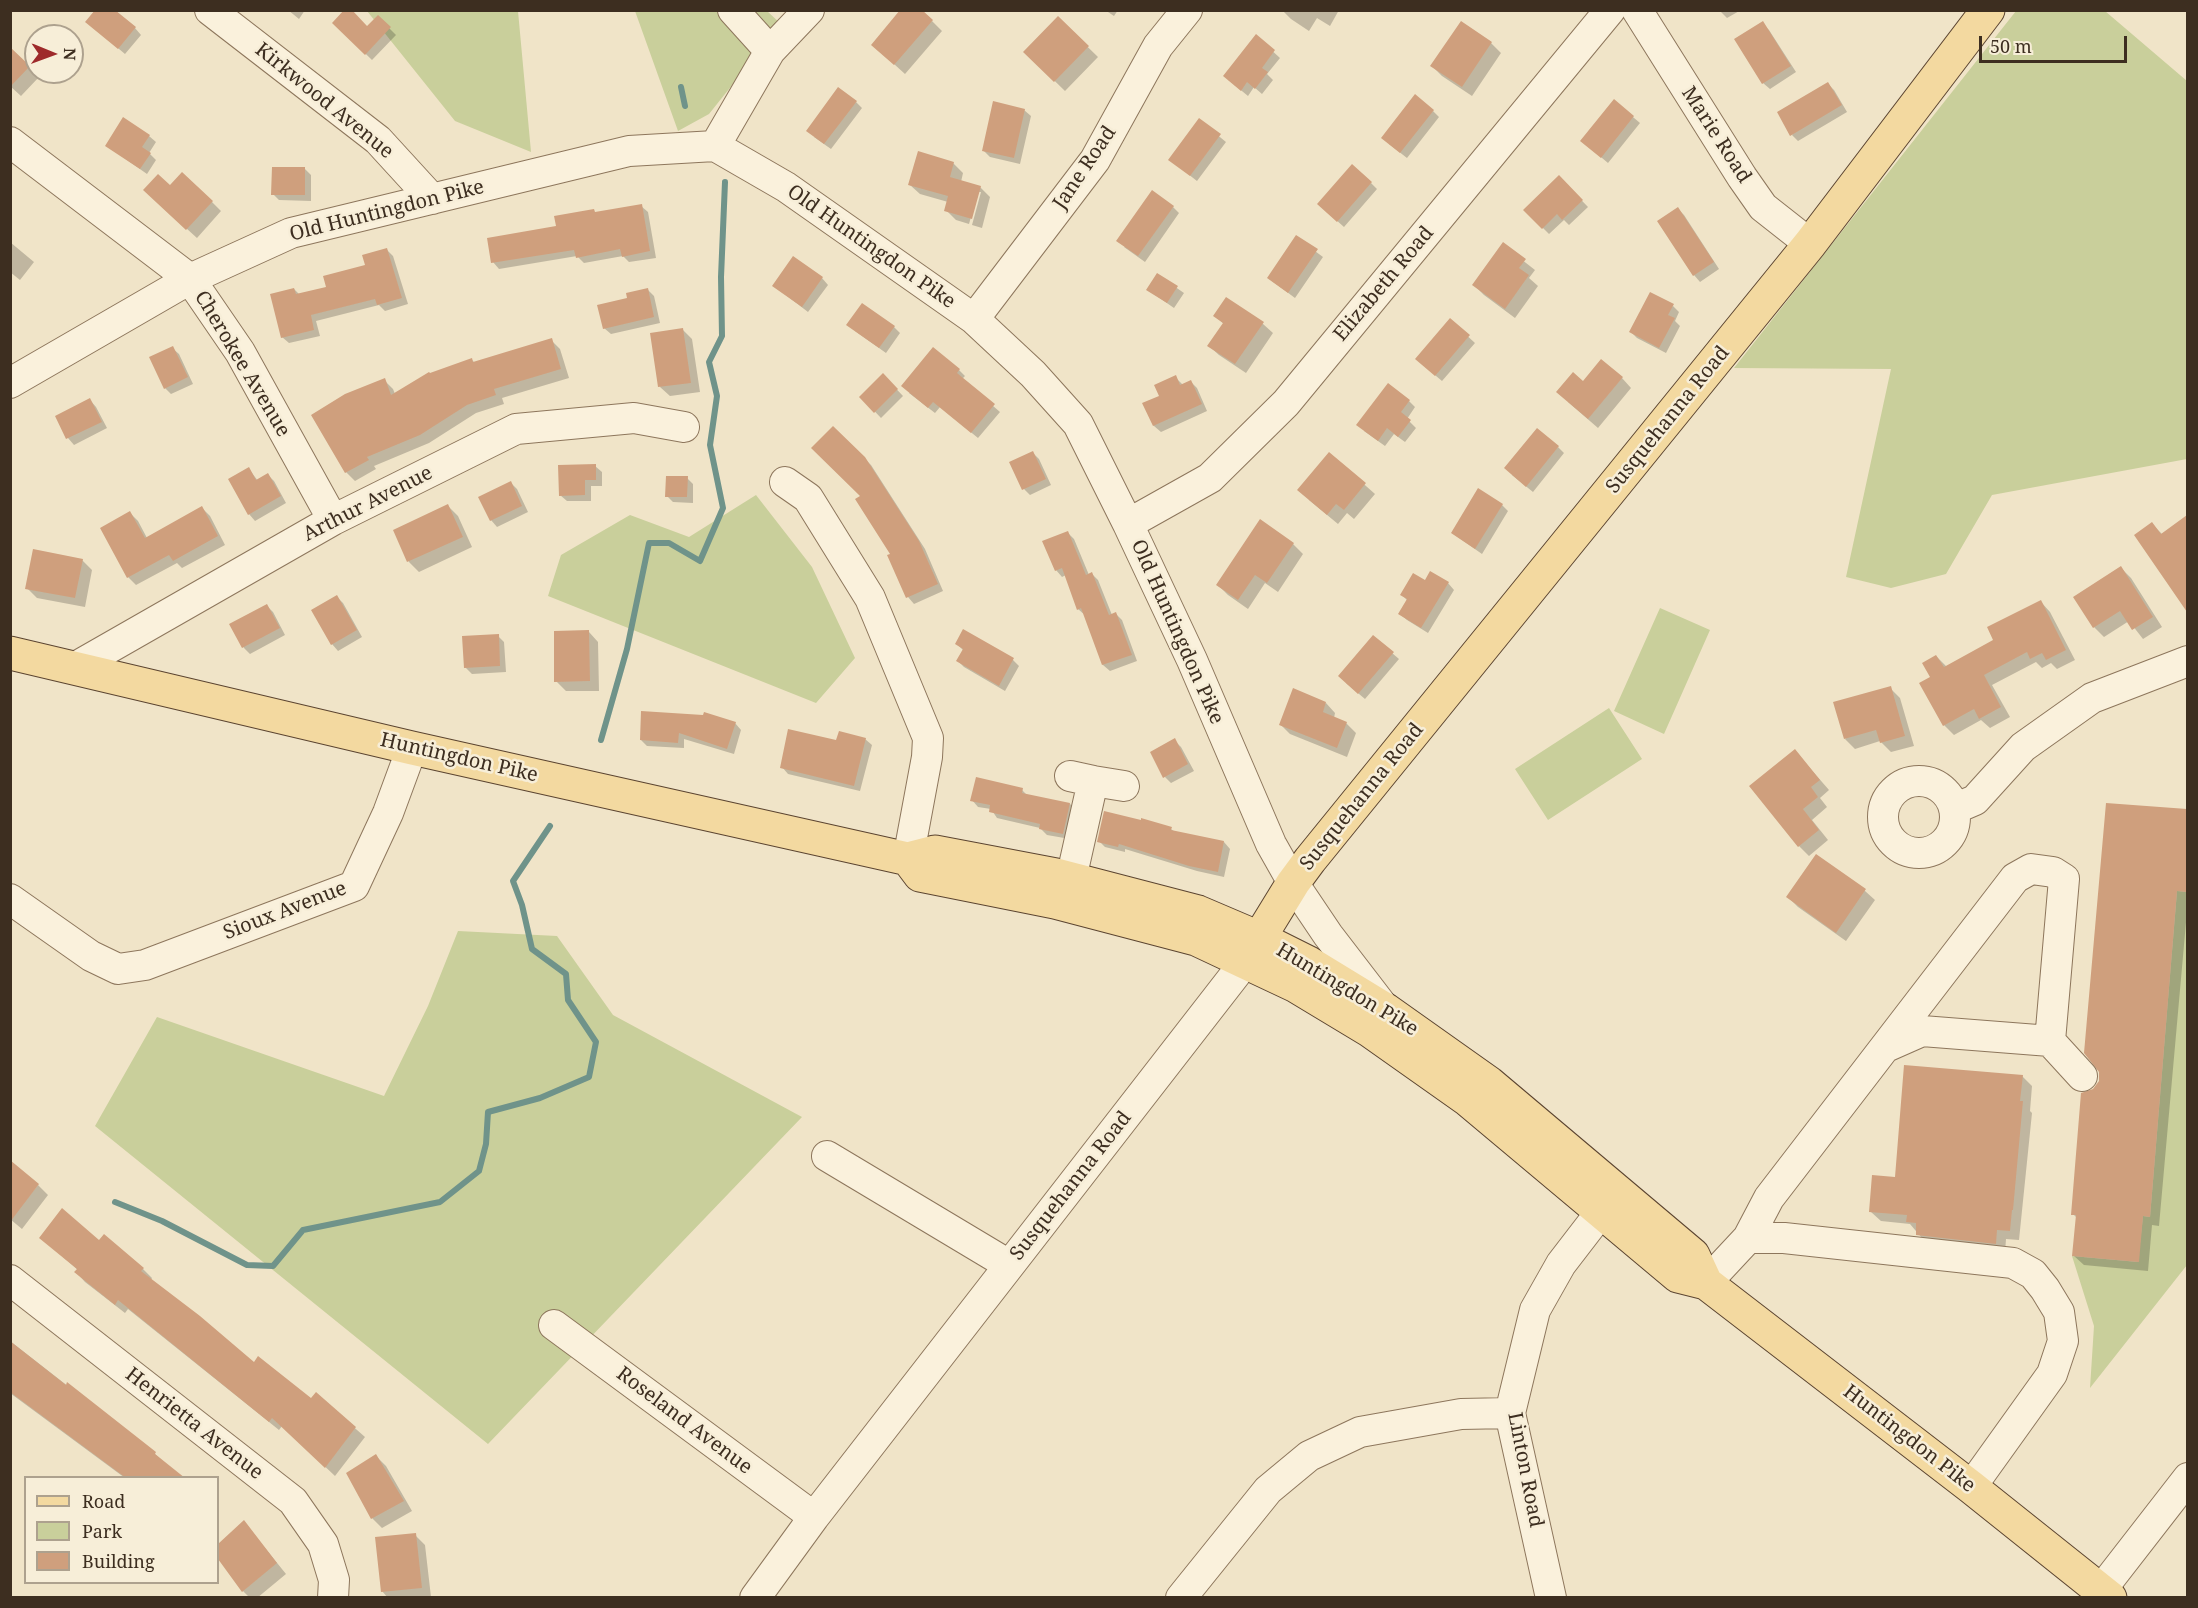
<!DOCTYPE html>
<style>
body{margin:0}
#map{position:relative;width:2198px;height:1608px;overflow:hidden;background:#f0e4c8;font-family:"Noto Serif",serif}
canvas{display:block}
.frame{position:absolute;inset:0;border:12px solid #3d2e20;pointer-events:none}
.legend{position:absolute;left:24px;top:1476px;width:195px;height:108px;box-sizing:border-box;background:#f7eed8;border:2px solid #ada18e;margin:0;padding:8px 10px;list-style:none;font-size:18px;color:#3d2e20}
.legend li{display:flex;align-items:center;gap:12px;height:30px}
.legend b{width:30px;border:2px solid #ada18e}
.north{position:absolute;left:24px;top:24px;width:60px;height:60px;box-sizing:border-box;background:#f7eed8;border:2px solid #ada18e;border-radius:50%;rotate:91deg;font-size:16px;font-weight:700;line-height:24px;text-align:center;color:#3d2e20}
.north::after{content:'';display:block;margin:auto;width:21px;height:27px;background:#9e2a2b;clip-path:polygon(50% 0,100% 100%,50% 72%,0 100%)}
.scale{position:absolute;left:1979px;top:36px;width:148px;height:27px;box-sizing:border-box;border:3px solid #3d2e20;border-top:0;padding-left:8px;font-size:18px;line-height:21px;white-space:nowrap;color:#3d2e20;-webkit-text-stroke:4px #f7eed8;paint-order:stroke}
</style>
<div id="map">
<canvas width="2198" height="1608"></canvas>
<div class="frame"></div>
<ul class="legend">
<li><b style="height:8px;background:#f3d9a0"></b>Road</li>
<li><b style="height:16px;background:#c9cf9b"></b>Park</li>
<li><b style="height:16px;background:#cf9f7d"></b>Building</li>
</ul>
<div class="north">N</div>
<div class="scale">50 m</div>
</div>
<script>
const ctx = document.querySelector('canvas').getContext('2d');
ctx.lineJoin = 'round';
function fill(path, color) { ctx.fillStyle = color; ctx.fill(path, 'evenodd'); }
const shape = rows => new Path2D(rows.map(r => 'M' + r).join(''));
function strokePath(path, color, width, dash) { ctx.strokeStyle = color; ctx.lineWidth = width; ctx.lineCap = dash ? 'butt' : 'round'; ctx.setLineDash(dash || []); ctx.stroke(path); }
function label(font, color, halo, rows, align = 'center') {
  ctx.font = font + ' "Noto Serif",serif'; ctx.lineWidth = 5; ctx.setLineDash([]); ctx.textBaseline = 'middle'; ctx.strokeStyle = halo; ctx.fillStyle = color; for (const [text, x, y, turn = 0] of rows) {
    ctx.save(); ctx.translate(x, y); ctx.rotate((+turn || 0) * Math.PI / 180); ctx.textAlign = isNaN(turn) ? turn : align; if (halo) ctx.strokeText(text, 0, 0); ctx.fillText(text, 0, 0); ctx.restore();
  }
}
fill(shape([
 [367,11,518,11,531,152,455,121],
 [635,11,767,11,781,24,709,114,678,131],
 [2016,11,2105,11,2187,81,2187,459,1992,495,1946,574,1891,588,1846,577,1891,369,1734,368],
 [756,495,812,567,855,658,816,703,548,596,561,555,630,515,689,537],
 [1660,608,1710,630,1664,734,1614,711],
 [1609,708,1642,759,1548,820,1515,769],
 [2177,891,2187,892,2187,1265,2090,1388,2094,1326,2072,1256,2138,1262,2143,1216,2150,1217],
 [458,931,557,936,613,1015,802,1117,488,1444,95,1126,157,1017,384,1096,428,1006]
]), '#c9cf9b');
fill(shape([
 [288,10,305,10,299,19],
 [1105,10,1118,10,1114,16],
 [1282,10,1339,10,1330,26,1317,18,1309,31,1291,19],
 [1719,10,1741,10,1727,18],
 [378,17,396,35,372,60,334,23,368,28],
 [1058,18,1098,57,1065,91,1025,52],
 [932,21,942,31,905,74,883,54],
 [1461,23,1491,43,1501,53,1472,96,1442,76,1432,66],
 [1762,23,1769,30,1796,72,1770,89,1763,83],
 [94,28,135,28,141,35,125,54],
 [1256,36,1280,58,1267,74,1273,80,1262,94,1254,87,1248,96,1231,82],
 [10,49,39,77,21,96,10,86],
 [1828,84,1834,90,1847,112,1798,141,1792,135],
 [1614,101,1640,123,1608,163,1589,147],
 [856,102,862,108,831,149,814,137],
 [1024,110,1031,116,1020,164,990,157,983,150],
 [1433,111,1439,117,1407,158,1389,144],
 [1199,120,1226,142,1197,181,1170,160],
 [149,136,156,142,149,153,156,160,147,174,107,146],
 [953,163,963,173,961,182,980,187,990,197,982,228,972,225,981,192,978,192,969,224,956,220,946,210,948,202,920,194,910,185],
 [304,168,311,175,311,201,279,200,273,194],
 [1559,177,1588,207,1569,225,1564,220,1549,234,1525,210],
 [1371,183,1377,189,1344,227,1325,210],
 [170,187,212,202,221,211,197,238,155,200],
 [641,206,648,212,656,258,629,262,623,256,584,263,577,256,499,269,493,262,557,228,597,214],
 [1173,207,1179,213,1145,262,1124,247],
 [1678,209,1684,215,1719,269,1700,282,1694,275,1659,221],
 [1296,237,1323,257,1295,298,1268,278],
 [10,242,34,262,20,280,10,272],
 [1503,245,1535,270,1529,278,1538,286,1515,318,1484,295,1474,285],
 [387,250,393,256,408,304,385,311,379,305,316,321,320,336,289,343,282,337,294,289,300,295,328,288,367,267],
 [1158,275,1184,293,1174,308,1148,290],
 [822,278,828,285,808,312,774,286],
 [648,290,654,296,660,323,611,334,604,328,629,299],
 [1673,306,1679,312,1675,321,1680,326,1666,353,1637,338,1631,332],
 [1215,316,1263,324,1273,333,1246,373,1219,355,1209,346,1224,324],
 [1450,320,1475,343,1442,381,1423,365],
 [894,327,900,333,886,353,855,331],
 [682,329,692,339,700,392,670,396,660,387],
 [551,340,560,349,569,378,502,398,504,404,476,413,429,443,374,466,376,469,355,481,346,472,313,416,384,380,393,389,395,394,430,375,472,360,475,363],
 [172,348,179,354,193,384,171,394,165,388],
 [959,370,965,376,962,379,1000,412,978,438,940,407,935,413,909,393],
 [883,375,903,396,881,418,861,397],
 [1175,377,1183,385,1191,382,1197,388,1207,411,1161,432,1154,426,1144,404,1161,396],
 [1622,378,1631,388,1598,428,1568,402,1584,383],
 [90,400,96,407,107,428,74,445,68,438,57,417],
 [1409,401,1415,407,1407,419,1416,428,1405,442,1394,434,1385,446,1364,431],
 [833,428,871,465,925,549,943,591,914,604,908,597,889,556,892,555,862,496],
 [1558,447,1564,453,1533,492,1512,475],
 [1033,453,1039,459,1051,485,1030,495,1024,489],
 [1330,454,1375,494,1354,519,1347,513,1338,524,1309,500],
 [595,466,602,472,602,486,591,486,591,501,567,501,560,495],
 [249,469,258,481,268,475,274,481,286,503,255,521,249,514],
 [687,478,693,484,693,503,673,502,667,496],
 [511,483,517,489,528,512,497,527,491,520],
 [1502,505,1508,511,1482,554,1452,533],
 [448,506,458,516,472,547,419,572,409,562,395,530],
 [202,508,210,516,225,545,182,568,177,563,136,585,128,577,130,513,138,521,147,538],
 [2188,517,2188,609,2136,536,2152,524,2162,534],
 [1067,532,1074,539,1089,575,1092,574,1098,580,1112,615,1116,614,1122,620,1137,661,1110,671,1103,665,1086,616,1078,609,1066,575,1062,577,1056,570],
 [1293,544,1303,554,1278,592,1265,583,1248,609,1228,595,1218,585],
 [82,560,92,570,85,607,37,598,27,588],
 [2121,568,2131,578,2162,627,2143,639,2129,621,2104,637,2094,627,2075,598],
 [1425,582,1448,583,1454,590,1428,633,1407,620,1400,614,1408,601,1402,595],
 [337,597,343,603,362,637,338,651,332,644,313,611],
 [2041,602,2050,612,2075,660,2057,669,2051,663,2042,668,2036,662,1992,685,2010,717,1990,728,1981,720,1954,735,1944,725,1932,678,1936,656,1947,667,1995,641],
 [267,606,273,612,285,635,250,654,244,648,232,625],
 [589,632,598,642,599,691,566,691,556,681],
 [498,636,504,642,506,672,472,674,465,667],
 [957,644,1013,660,1019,666,1005,691,964,667,958,661,963,650],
 [1392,653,1399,659,1365,699,1346,683],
 [1890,688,1900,698,1914,746,1891,752,1880,741,1855,749,1845,739],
 [1326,703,1335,713,1334,718,1346,723,1356,733,1347,757,1290,734,1280,724],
 [643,713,735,723,741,730,734,754,684,739,684,748,647,746,641,740],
 [865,739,872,745,860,791,788,774,782,767,837,742],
 [1174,740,1181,747,1194,771,1171,783,1165,777],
 [1795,751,1829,790,1820,798,1827,807,1812,820,1828,840,1809,856,1799,846],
 [1022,790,1028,796,1070,804,1076,810,1070,839,1047,835,1040,828,997,818,991,809,978,807,972,800],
 [2107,805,2188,811,2188,900,2159,1226,2152,1225,2148,1271,2084,1265,2074,1256,2077,1218,2073,1214,2094,1090,2100,1081],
 [1171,829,1175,832,1224,842,1230,849,1224,877,1197,871,1125,849,1125,852,1105,847,1099,841],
 [1817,856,1865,891,1875,900,1846,941,1798,907,1788,897],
 [2022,1076,2032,1086,2030,1111,2032,1113,2019,1240,2006,1239,2005,1253,1927,1244,1910,1224,1881,1221,1871,1212,1896,1179],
 [38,1185,48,1195,22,1229,10,1219],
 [41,1238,100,1242,143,1269,152,1278,151,1280,254,1364,312,1400,316,1394,365,1437,335,1476,282,1426,279,1430,128,1309,125,1313,85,1282,76,1272,78,1270],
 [10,1341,155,1454,182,1478,125,1478,10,1393],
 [376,1456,386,1466,412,1511,382,1528,372,1518],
 [244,1522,286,1574,257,1598,250,1598,243,1591,218,1557,218,1546],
 [415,1535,425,1545,431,1597,388,1598,382,1591]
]), '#0003');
strokePath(shape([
 [681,87,685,106],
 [601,740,627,649,649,543,669,543,700,561,723,508,710,445,717,396,709,362,722,336,721,277,725,182],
 [115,1202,162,1221,247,1265,273,1266,303,1230,440,1202,479,1171,486,1144,488,1112,540,1098,589,1077,596,1042,568,1000,566,974,532,949,522,905,513,881,550,826]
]), '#6f938a', 6);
fill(shape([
 [95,10,115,10,136,27,118,49,85,22],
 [344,10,352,10,367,26,378,15,391,27,365,55,332,23],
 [900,10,922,10,933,20,894,65,871,45],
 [1058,16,1089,46,1054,82,1023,52],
 [1461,21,1492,42,1462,87,1430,66],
 [1763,21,1791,66,1762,84,1734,39],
 [1256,34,1275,50,1262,68,1268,72,1255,89,1247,82,1241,91,1223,76],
 [10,47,30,66,10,87],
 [1828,82,1842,105,1790,136,1777,112],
 [838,87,857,101,824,144,806,131],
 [1415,94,1434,110,1400,153,1381,138],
 [1614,99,1634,116,1601,158,1580,141],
 [993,101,1025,109,1014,158,982,151],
 [123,117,150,135,142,147,151,153,140,169,105,146],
 [1199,118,1221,134,1190,176,1168,160],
 [918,151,954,162,950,177,981,186,972,219,944,211,948,196,908,185],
 [1352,164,1372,182,1337,222,1317,204],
 [272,167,305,167,305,195,271,195],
 [182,172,213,201,186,230,143,190,158,174,170,185],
 [1559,175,1583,200,1562,220,1557,214,1542,229,1523,210],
 [1152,190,1174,206,1138,256,1116,241],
 [642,204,650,251,622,257,620,249,576,258,574,250,491,263,487,238,556,226,554,216,594,209,595,212],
 [1678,207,1714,262,1693,276,1657,221],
 [1296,235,1318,249,1288,293,1267,278],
 [1503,242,1526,259,1519,268,1529,275,1505,309,1472,285],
 [387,248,402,298,377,305,375,299,311,315,314,330,281,338,270,294,294,288,296,294,326,287,323,276,365,265,362,255],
 [793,256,823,277,802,307,772,286],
 [1157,273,1178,286,1167,303,1146,290],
 [648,288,654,317,603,329,597,305,627,298,626,293],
 [1650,292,1674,304,1668,315,1675,318,1659,348,1629,332],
 [1226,297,1264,322,1235,364,1207,346,1223,323,1213,316],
 [862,303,895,326,879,348,846,325],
 [1450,318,1470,335,1435,376,1415,359],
 [683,328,691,383,658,387,650,333],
 [552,338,561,369,494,389,496,395,467,405,420,435,367,457,369,460,345,473,311,415,345,394,385,378,391,395,429,372,430,373,472,358,473,362],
 [173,346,188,377,164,389,149,357],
 [933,347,960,369,957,373,995,404,971,433,933,402,928,408,901,386],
 [1601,359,1623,377,1588,419,1556,392,1573,372,1583,381],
 [883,373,898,389,874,413,859,397],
 [1176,375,1180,385,1191,380,1202,404,1153,426,1142,403,1159,396,1154,385],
 [1388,383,1410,400,1401,412,1411,420,1398,437,1387,428,1378,441,1356,425],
 [90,398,102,422,66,439,55,416],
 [833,426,865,457,919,541,938,584,906,598,887,555,890,554,855,499,860,496,811,448],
 [1537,428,1559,446,1526,487,1504,468],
 [1033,451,1046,479,1022,490,1009,462],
 [1329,452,1366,483,1344,510,1336,504,1327,515,1297,490],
 [596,464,596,480,585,480,585,495,559,496,558,465],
 [249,467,256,480,268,473,281,496,248,515,228,479],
 [666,476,688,476,687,497,665,497],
 [511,481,522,506,490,521,478,497],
 [1478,488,1503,504,1475,549,1451,533],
 [448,504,463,537,407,562,393,530],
 [202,506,218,536,173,561,169,555,127,578,100,528,130,511,145,538],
 [2187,515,2187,612,2134,535,2152,522,2161,534],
 [1260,519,1294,543,1267,583,1255,575,1238,600,1216,585],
 [1068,531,1086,575,1092,572,1109,615,1116,612,1132,655,1102,665,1081,608,1077,610,1062,568,1055,571,1042,541],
 [33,549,83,559,75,598,25,589],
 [2121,566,2153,617,2132,630,2120,611,2093,628,2073,597],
 [1430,571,1449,582,1421,628,1398,614,1407,599,1400,595,1413,573,1425,580],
 [337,595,357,630,331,645,311,610],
 [2041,600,2066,650,2046,660,2042,653,2030,659,2027,652,1984,675,2001,707,1979,719,1974,709,1943,726,1919,683,1930,677,1922,663,1936,655,1944,667,1993,640,1987,627],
 [267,604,280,628,242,648,229,624],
 [963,629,1014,658,999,686,956,661,963,649,955,644],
 [589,630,590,681,554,682,554,631],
 [499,634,500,666,464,668,462,636],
 [1373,635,1394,652,1358,694,1338,676],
 [1891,686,1905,736,1880,743,1876,730,1844,739,1833,702],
 [1293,688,1326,702,1323,712,1347,722,1337,748,1279,725],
 [641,711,703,715,704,712,736,722,727,749,679,733,678,743,640,740],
 [788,729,836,740,839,731,866,738,854,786,780,768],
 [1175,738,1188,764,1163,778,1150,752],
 [1795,749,1820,780,1811,787,1818,797,1803,809,1819,830,1798,847,1749,786],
 [976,777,1023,788,1022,793,1070,803,1063,834,1039,829,1040,824,989,812,990,805,970,801],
 [2106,803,2187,809,2187,892,2177,891,2150,1217,2143,1216,2139,1262,2072,1256,2076,1215,2071,1215,2081,1093,2093,1089,2099,1081,2099,1072,2084,1053],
 [1104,811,1141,820,1141,818,1172,827,1171,830,1224,841,1218,872,1189,866,1119,844,1118,847,1097,842],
 [1816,854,1866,889,1836,933,1786,897],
 [1904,1065,2023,1075,2020,1101,2023,1101,2013,1210,2012,1210,2010,1231,1997,1230,1996,1244,1916,1235,1916,1223,1906,1222,1907,1215,1869,1212,1872,1175,1895,1177],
 [10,1160,39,1184,10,1222],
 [62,1208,99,1240,104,1234,144,1268,141,1271,200,1316,254,1362,258,1356,311,1398,316,1392,356,1427,325,1468,272,1418,269,1422,118,1300,115,1305,74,1272,77,1269,39,1238],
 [10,1341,66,1385,67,1382,156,1452,155,1454,185,1478,126,1478,10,1392],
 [376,1454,404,1501,371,1519,346,1473],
 [244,1520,277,1563,242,1592,218,1559,218,1544],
 [416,1533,422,1588,381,1592,375,1537]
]), '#cf9f7d');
const minor = shape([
 [210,10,378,140,432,199],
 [733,10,770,51],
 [1637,10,1742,177,1763,207,1810,244],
 [10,142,190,279,240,352,333,520],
 [715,146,770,51,809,10],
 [974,319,1095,160,1158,46,1187,10],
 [10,383,190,279,291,233,629,151,715,146,786,187,974,319,1033,374,1078,424,1128,524,1192,660,1271,844,1293,883,1328,935,1381,1004],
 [785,482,808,498,870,598,928,738,927,757,908,859],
 [1128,524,1210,478,1286,403,1610,10],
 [74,668,333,520,516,429,634,418,684,427],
 [1070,776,1093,781,1071,879],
 [1093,781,1124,786],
 '1883 817a36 36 0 1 1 72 0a36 36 0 1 1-72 0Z',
 [1954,809,1975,800,2023,747,2092,698,2188,661],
 [10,899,91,956,118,969,145,965,354,886,388,813,412,748],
 [2050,1041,2082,1076],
 [827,1156,1009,1265],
 [1748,1238,1784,1238,2013,1263,2033,1274,2045,1289,2059,1312,2063,1341,2052,1374,1971,1487],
 [10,1280,293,1501,323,1544,334,1580,333,1598],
 [1706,1283,1748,1238,1769,1198,2015,878,2031,869,2053,872,2064,879,2050,1041,1922,1031,1888,1046],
 [554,1325,814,1517],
 [2101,1590,2188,1478],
 [755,1598,814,1517,1245,962],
 [1181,1598,1268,1490,1309,1456,1360,1432,1461,1414,1510,1413],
 [1551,1598,1510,1413,1535,1310,1561,1264,1601,1212,1621,1197]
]);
const major = shape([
 [10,653,412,748,908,859,935,852,1056,875,1198,912,1259,938,1309,963,1386,1010,1489,1083,1693,1255,1706,1283],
 [908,859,920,875,1055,902,1196,939,1296,986,1369,1030,1468,1100,1678,1276,1706,1283,1971,1487,2110,1598],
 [1247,958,1293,883,1310,860,1810,244,1988,10]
]);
strokePath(minor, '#8d765c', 32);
strokePath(major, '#5b4430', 35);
strokePath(minor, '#faf1dc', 30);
strokePath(major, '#f3d9a0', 33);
label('20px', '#3d2e20', '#f7eed8', [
 ["Kirkwood Avenue",324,101,39],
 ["Marie Road",1716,135,57],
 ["Jane Road",1085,168,-56],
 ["Old Huntingdon Pike",387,211,-14],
 ["Old Huntingdon Pike",871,247,35],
 ["Elizabeth Road",1384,284,-50],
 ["Cherokee Avenue",242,364,59],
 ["Susquehanna Road",1668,420,-51],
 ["Arthur Avenue",368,504,-27],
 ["Old Huntingdon Pike",1177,632,66],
 ["Huntingdon Pike",459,758,13],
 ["Susquehanna Road",1362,797,-51],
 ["Sioux Avenue",285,911,-21],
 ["Huntingdon Pike",1347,990,31],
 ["Susquehanna Road",1071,1186,-52],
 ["Roseland Avenue",684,1421,37],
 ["Henrietta Avenue",194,1424,38],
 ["Huntingdon Pike",1909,1439,38],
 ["Linton Road",1525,1470,79]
]);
</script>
